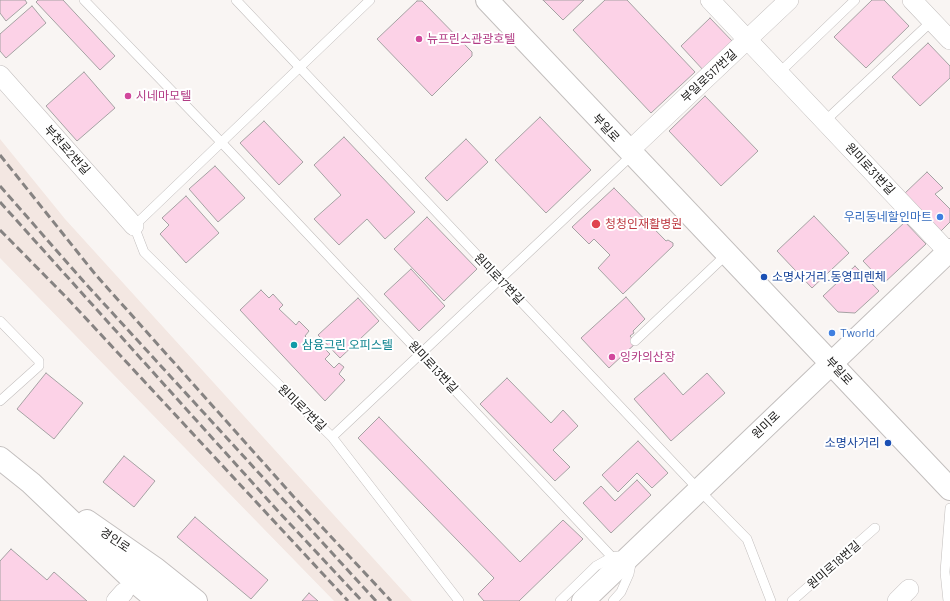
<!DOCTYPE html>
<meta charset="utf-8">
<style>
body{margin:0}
canvas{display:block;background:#f9f5f3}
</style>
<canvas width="950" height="601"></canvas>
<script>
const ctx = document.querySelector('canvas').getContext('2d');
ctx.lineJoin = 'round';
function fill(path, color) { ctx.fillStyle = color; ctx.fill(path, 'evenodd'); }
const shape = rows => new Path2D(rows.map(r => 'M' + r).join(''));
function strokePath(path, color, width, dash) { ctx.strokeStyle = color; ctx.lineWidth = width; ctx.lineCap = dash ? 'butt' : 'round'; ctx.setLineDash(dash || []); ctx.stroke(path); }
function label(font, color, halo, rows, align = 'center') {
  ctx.font = font + ' Barlow,"Noto Sans KR",sans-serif'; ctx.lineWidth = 4; ctx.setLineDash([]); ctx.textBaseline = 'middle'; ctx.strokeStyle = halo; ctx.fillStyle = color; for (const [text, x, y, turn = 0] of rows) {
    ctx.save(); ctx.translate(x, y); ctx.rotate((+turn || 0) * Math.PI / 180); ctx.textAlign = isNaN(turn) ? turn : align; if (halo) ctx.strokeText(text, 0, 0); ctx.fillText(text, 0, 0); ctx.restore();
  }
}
fill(shape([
 [0,139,65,219,412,601,334,601,0,258]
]), '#f3e7e2');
const building = shape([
 [0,0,25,0,27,3,6,21,0,13,0,0],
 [38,0,63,0,115,56,100,70,36,2,38,0],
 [543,0,584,0,563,20,543,0],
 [605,0,627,0,695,72,651,113,573,30,605,0],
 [872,0,884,0,909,26,866,68,834,37,872,0],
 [417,1,422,1,472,52,472,56,432,96,377,39,417,1],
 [32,6,46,23,6,58,0,51,0,34,32,6],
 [710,18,734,43,704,71,681,46,710,18],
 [928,43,950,66,950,78,920,106,892,77,928,43],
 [84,72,115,108,77,141,46,106,84,72],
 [705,96,758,151,721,186,669,131,705,96],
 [540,117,591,170,546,213,495,160,540,117],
 [264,121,303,162,279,185,240,143,264,121],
 [344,137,415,212,385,239,367,219,339,245,314,219,341,195,314,165,344,137],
 [466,139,488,162,447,201,425,178,466,139],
 [215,166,245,198,218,222,189,189,215,166],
 [927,172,943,188,935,194,950,209,950,222,941,231,904,194,927,172],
 [614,188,666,241,668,240,673,243,673,246,623,294,598,268,610,255,594,239,589,244,572,227,614,188],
 [186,196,219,233,186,263,160,234,169,225,162,218,186,196],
 [814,216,849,253,812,288,777,251,814,216],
 [427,217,477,269,444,301,394,249,427,217],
 [905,222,926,244,884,283,863,261,905,222],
 [855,266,879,291,855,313,838,312,823,296,855,266],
 [411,269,445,306,419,331,384,294,411,269],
 [261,290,269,298,273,294,283,305,279,309,296,325,299,321,309,331,305,336,316,347,320,344,330,354,325,359,334,368,339,363,344,367,339,374,345,380,325,401,240,310,261,290],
 [626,297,645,319,633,331,634,333,630,336,636,343,609,368,581,338,626,297],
 [358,298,379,321,340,358,318,335,358,298],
 [46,373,83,403,54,439,17,409,46,373],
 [664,373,683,395,707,373,725,393,671,441,634,399,664,373],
 [507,378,551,423,563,410,578,426,553,450,570,467,555,481,480,404,507,378],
 [379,417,520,562,563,520,583,539,519,601,484,601,478,594,494,578,358,438,379,417],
 [638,441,668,473,652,488,637,473,618,492,602,475,638,441],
 [124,456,155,481,134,507,103,482,124,456],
 [637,480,651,495,611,533,583,503,601,486,615,501,637,480],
 [195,517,268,580,251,599,177,537,195,517],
 [11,549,47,580,54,572,87,601,0,601,0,561,11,549],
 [309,593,318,601,302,601,309,593]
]);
fill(building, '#fcd2e7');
strokePath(building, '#a5a2a3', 1);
const service = shape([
 [84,0,221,142,612,557],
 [236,0,699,490,747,539,771,601],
 [370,0,134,226,144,252,332,437,459,601],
 [779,73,855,0],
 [825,121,932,21],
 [0,321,39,361,39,366,0,401],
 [635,341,727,254],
 [332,437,632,155],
 [560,601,596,566,612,557,618,556],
 [613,601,621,592,629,574,632,559],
 [792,601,875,528],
 [948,601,945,572,950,508]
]);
const minor = shape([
 [710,0,948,252],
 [912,0,950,40],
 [0,75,134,226],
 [629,151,789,0],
 [116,601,124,592],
 [897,601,909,589]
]);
const tertiary = shape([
 [487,0,950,489],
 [135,566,177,601],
 [583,601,950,250]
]);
const primary = shape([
 [0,458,31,483,134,581,158,601],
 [87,521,156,569,196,601]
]);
strokePath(service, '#c3bfbe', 10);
strokePath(minor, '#c3bfbe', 20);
strokePath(tertiary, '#c3bfbe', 24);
strokePath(primary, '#c3bfbe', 24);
strokePath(service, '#fff', 9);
strokePath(minor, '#fff', 19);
strokePath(tertiary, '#fff', 22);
strokePath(primary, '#fff', 22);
strokePath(shape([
 [0,155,95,274,293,496,391,601],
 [0,186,85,283,376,601],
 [0,202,277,510,362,601],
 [0,230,67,298,348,601]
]), '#868382', 3, [8, 4]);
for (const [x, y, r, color] of [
 [419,39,4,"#d1479c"],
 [128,96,4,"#d1479c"],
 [940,217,4,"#3f7fe0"],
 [596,224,5,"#e0444e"],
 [764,277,4,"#1a4fb4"],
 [832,333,4,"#3f7fe0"],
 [294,345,4,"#0f9aa8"],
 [612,357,4,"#d1479c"],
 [888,443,4,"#1a4fb4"]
]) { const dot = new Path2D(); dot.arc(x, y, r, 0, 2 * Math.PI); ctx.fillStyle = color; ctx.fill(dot); strokePath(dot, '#fff', 1.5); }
label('12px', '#b23c85', '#fff', [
 ["뉴프린스관광호텔",427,39],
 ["시네마모텔",136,96],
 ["잉카의산장",620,357]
], 'left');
label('12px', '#191817', '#fff', [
 ["부일로517번길",709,76,-43],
 ["부일로",606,128,47],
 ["부천로2번길",67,150,48],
 ["원미로31번길",870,169,47],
 ["원미로17번길",499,279,46],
 ["원미로13번길",433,367,47],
 ["부일로",839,371,47],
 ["원미로7번길",302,408,44],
 ["원미로",766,425,-44],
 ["경인로",115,540,34],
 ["원미로18번길",834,565,-41]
]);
label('12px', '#366cbe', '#fff', [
 ["우리동네할인마트",932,217],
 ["Tworld",840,333,"left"]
], 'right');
label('12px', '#be3a42', '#fff', [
 ["청청인재활병원",605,224]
], 'left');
label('12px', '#164399', '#fff', [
 ["소명사거리.동영피렌체",772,277],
 ["소명사거리",880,443,"right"]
], 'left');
label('12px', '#0d838f', '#fff', [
 ["삼융그린 오피스텔",302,345]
], 'left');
</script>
